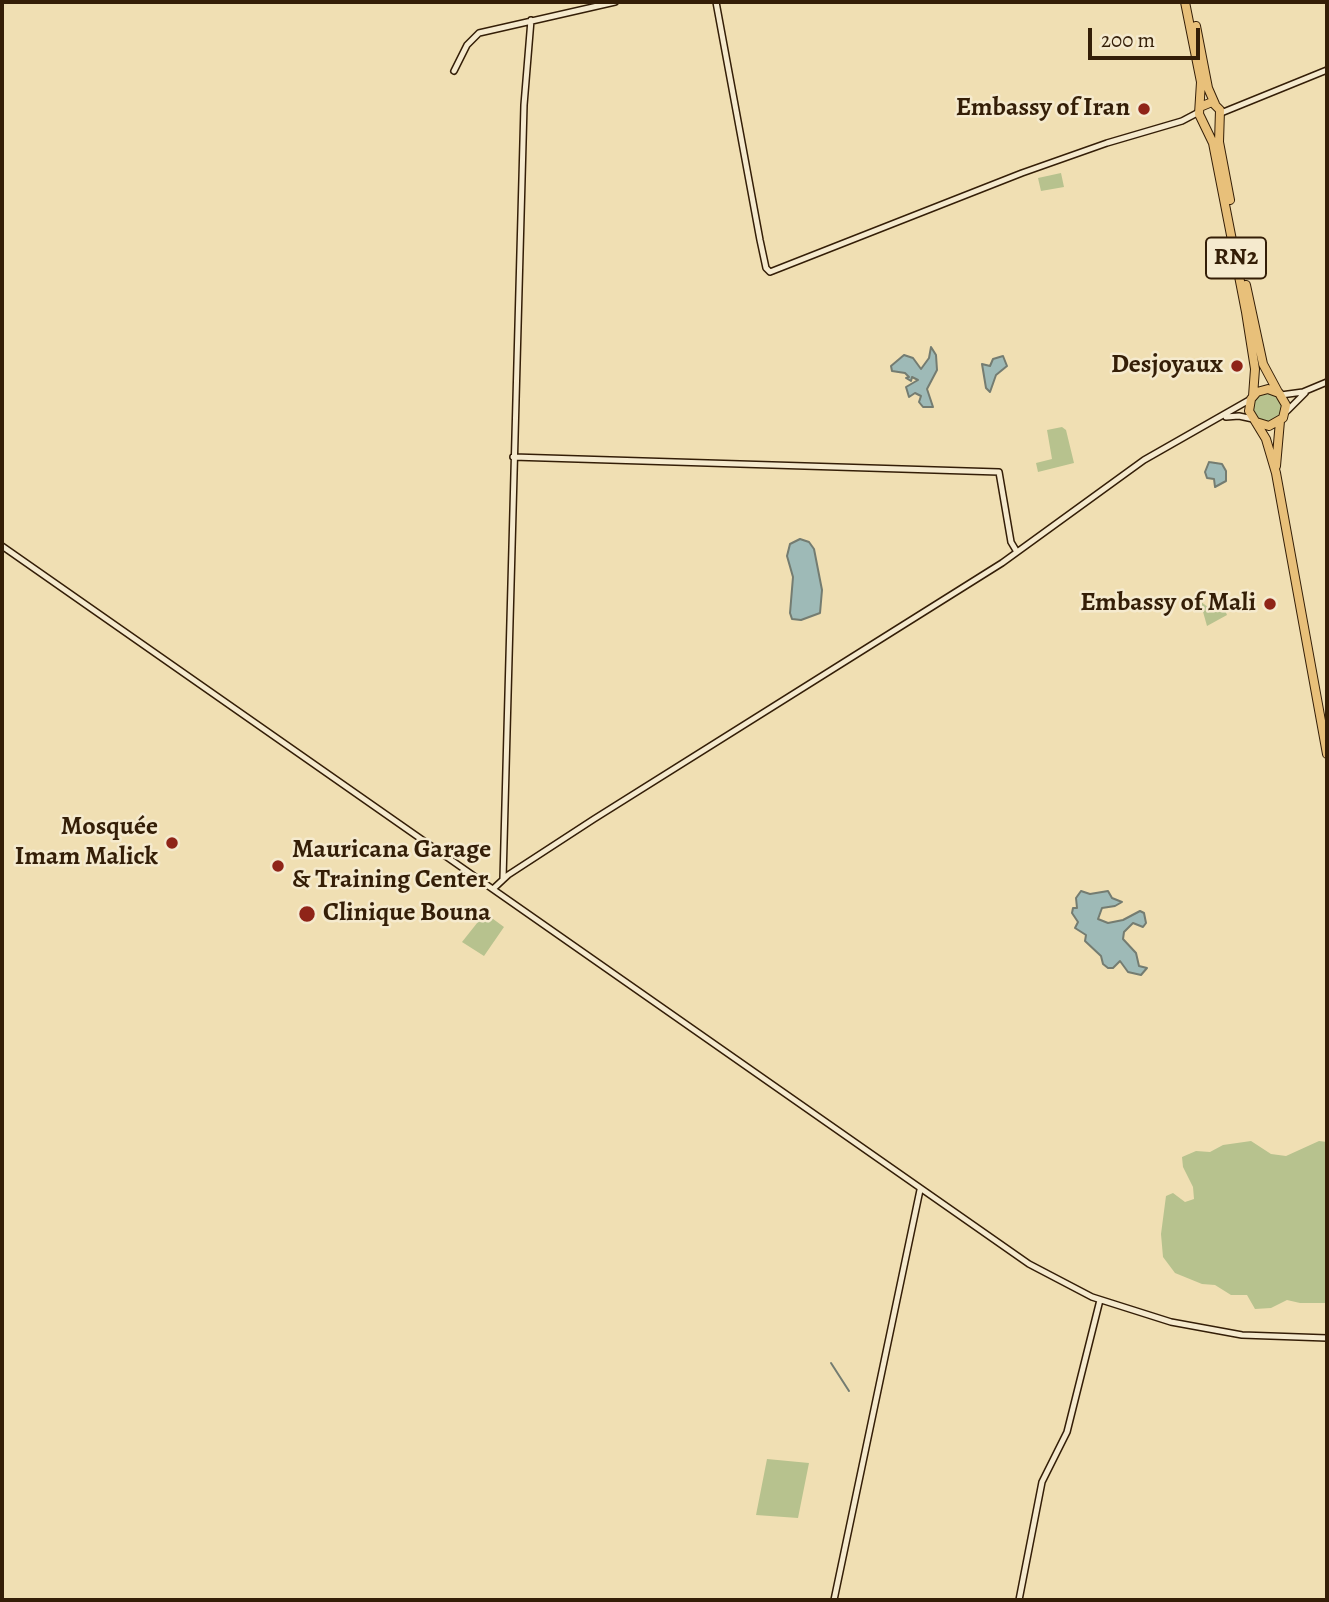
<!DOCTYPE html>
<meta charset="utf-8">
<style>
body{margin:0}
#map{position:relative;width:1329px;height:1602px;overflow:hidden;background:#f0dfb3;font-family:Alegreya,serif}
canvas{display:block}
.frame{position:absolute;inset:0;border:4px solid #341e07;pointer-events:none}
.scale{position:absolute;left:1088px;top:28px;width:112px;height:32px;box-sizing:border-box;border:4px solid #341e07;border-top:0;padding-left:9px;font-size:21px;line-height:24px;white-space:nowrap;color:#341e07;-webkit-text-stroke:5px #f5eace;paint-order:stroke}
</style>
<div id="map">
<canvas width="1329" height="1602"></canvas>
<div class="frame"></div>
<div class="scale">200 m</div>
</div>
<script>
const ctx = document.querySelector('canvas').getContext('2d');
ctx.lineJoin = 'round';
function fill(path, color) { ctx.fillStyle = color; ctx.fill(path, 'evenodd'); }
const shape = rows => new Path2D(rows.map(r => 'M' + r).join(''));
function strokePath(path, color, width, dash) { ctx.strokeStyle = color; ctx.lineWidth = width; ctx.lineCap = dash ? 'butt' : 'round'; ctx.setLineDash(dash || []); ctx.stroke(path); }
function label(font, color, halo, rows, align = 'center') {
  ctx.font = font + ' Alegreya,serif'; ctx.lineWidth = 5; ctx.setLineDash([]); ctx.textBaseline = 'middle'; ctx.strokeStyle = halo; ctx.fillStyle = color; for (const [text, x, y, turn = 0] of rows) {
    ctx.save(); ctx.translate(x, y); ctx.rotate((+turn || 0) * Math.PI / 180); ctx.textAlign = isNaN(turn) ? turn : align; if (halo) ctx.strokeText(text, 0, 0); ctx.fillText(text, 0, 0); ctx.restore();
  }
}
fill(shape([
 [1061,173,1064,187,1041,191,1038,178],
 [1276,392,1285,412,1273,424,1255,418,1252,404,1258,394],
 [1062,427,1066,430,1074,463,1038,472,1036,463,1052,459,1047,430],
 [1200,601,1213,611,1221,601,1227,615,1207,626],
 [485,913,504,927,484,956,462,942],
 [1251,1141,1271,1154,1286,1156,1319,1141,1327,1142,1327,1303,1300,1303,1287,1300,1271,1308,1255,1309,1247,1295,1231,1295,1215,1285,1202,1284,1175,1273,1163,1257,1161,1234,1166,1196,1173,1193,1185,1202,1194,1199,1193,1187,1183,1167,1182,1157,1196,1151,1210,1152,1223,1145],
 [767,1459,809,1463,798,1518,756,1515]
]), '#b7c28e');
const water = shape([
 [931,347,936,355,937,370,927,389,933,407,923,407,919,402,921,396,915,393,909,397,906,387,918,380,912,377,911,381,906,378,909,377,905,373,892,371,891,366,904,355,913,358,921,369,929,358,931,347],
 [1003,356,1007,366,996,375,990,392,986,388,982,364,990,366,993,359,1003,356],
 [1209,462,1222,464,1226,471,1226,481,1215,487,1214,479,1207,478,1205,472,1209,462],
 [800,539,809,542,814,549,822,590,820,613,801,620,792,619,790,613,793,577,787,556,790,544,800,539],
 [1081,891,1090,894,1108,891,1112,898,1122,902,1115,906,1102,908,1098,919,1108,923,1123,920,1140,911,1144,913,1146,923,1143,927,1133,923,1124,932,1123,939,1136,953,1139,966,1147,968,1141,975,1128,972,1120,961,1113,968,1108,968,1103,964,1101,956,1085,941,1086,935,1075,928,1078,922,1072,913,1073,908,1077,908,1076,898,1081,891]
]);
fill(water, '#9ebab7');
strokePath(water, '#747c71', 2);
strokePath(shape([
 [831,1363,849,1391]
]), '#747c71', 2);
const secondary = shape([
 [716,2,760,240,766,268,770,272,1022,173,1107,143,1182,121,1199,112],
 [454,71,467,45,479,33,615,2],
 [1221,113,1327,70],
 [1281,395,1303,392,1327,382],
 [1287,411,1305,393],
 [1226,417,1239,416,1253,419],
 [513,457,999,472,1011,542,1017,552],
 [2,546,1029,1264,1092,1297,1171,1322,1242,1335,1327,1338],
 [503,879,524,105,531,20],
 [493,889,508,875,594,819,1002,563,1144,460,1251,399],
 [834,1600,920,1190],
 [1019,1600,1042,1482,1067,1432,1100,1300]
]);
const highway = shape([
 [1185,2,1201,82,1199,114,1213,143,1246,312,1255,369,1253,396],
 [1196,26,1208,88,1215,104],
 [1200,107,1212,102,1220,110,1219,142,1230,200],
 [1246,285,1263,364,1278,392],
 [1256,422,1269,426,1283,418,1286,405,1279,393,1268,389,1257,392,1251,399,1249,411,1266,439,1276,473,1327,754],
 [1276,466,1280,421]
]);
strokePath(secondary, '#341e07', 8);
strokePath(highway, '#341e07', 10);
strokePath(secondary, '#f5eace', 5);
strokePath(highway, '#e8c07a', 8);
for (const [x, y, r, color] of [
 [1144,109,7,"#8f2418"],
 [1237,366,7,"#8f2418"],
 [1270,604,7,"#8f2418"],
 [172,843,7,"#8f2418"],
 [278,866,7,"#8f2418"],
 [307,914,9,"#8f2418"]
]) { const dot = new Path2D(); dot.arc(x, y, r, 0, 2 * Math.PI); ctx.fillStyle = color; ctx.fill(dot); strokePath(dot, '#f5eace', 2.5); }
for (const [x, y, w] of [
 [1236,258,60]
]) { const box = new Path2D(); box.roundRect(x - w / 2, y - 20.5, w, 41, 5); ctx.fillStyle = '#f5eace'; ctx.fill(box); strokePath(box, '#341e07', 2); }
label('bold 24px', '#341e07', null, [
 ["RN2",1236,258]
]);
label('bold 26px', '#341e07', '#f5eace', [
 ["Embassy of Iran",1130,109],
 ["Desjoyaux",1223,366],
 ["Embassy of Mali",1256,604],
 ["Mosquée",158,828],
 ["Imam Malick",158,858],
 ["Mauricana Garage",292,851,"left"],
 ["& Training Center",292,881,"left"],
 ["Clinique Bouna",323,914,"left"]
], 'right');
</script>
